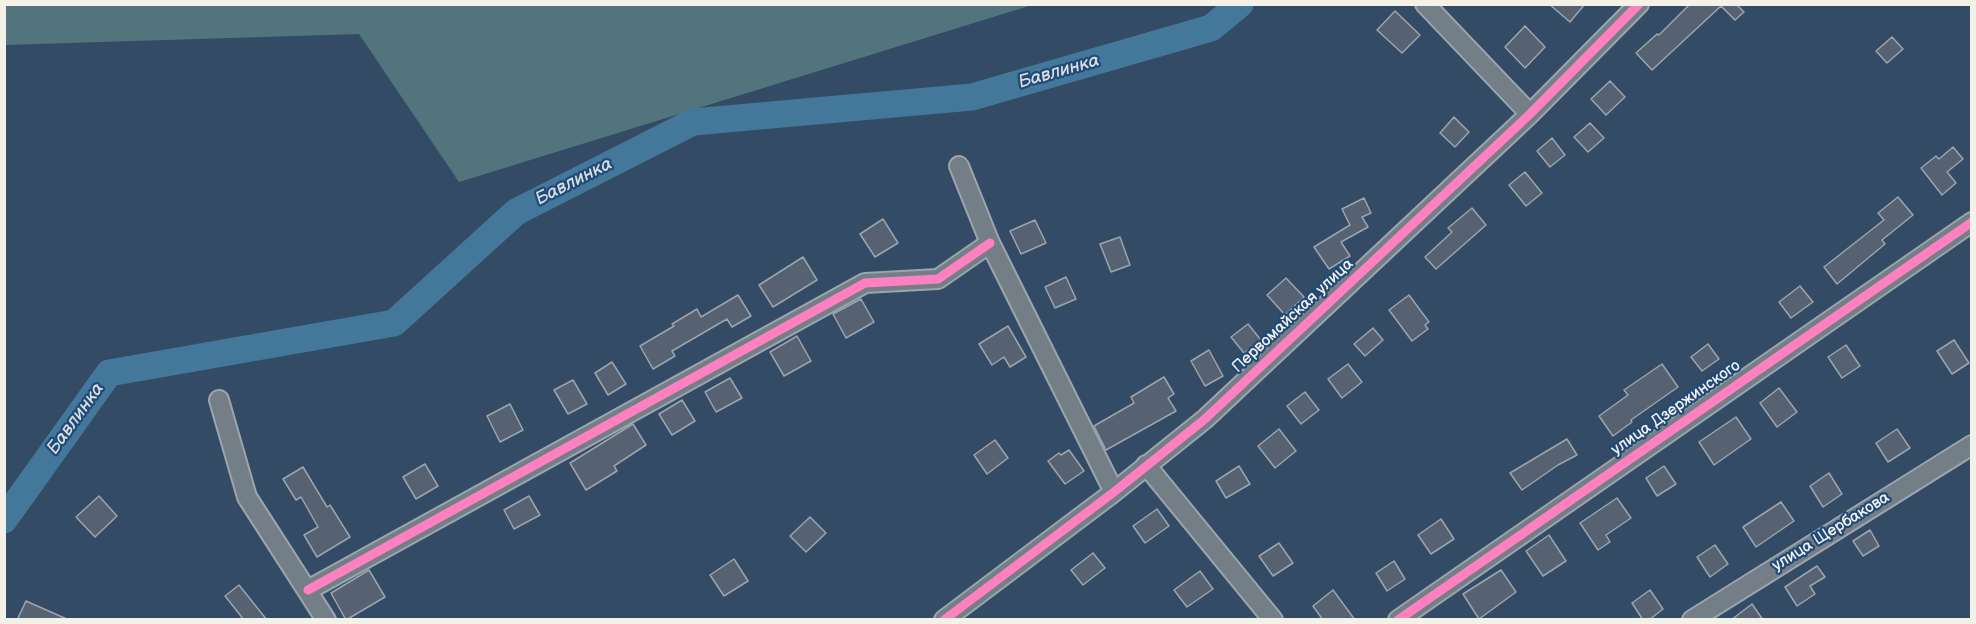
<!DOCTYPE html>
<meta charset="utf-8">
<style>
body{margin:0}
#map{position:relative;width:1976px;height:624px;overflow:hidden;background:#344b65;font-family:"Balsamiq Sans",sans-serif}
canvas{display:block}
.frame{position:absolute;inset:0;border:6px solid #f4f1e8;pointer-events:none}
</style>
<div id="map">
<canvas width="1976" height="624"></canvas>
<div class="frame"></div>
</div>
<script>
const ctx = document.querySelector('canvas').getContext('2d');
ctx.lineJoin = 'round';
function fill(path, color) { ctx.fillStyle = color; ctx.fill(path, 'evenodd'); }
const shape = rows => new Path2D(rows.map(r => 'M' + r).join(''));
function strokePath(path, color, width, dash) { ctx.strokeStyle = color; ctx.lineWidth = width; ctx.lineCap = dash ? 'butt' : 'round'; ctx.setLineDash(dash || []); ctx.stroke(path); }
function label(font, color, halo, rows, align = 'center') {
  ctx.font = font + ' "Balsamiq Sans",sans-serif'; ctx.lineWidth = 4.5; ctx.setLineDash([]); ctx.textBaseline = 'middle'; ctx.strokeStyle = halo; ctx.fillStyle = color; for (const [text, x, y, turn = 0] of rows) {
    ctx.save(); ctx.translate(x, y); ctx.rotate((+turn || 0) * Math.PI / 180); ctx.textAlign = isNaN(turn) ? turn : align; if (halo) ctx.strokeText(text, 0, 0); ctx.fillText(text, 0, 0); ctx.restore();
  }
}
fill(shape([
 [4,5,5,4,1032,5,459,182,359,34,5,45]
]), '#52757d');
strokePath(shape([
 [4,520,109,373,394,323,516,212,693,122,972,97,1211,28,1240,4]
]), '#43789a', 27);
const building = shape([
 [1549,4,1585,4,1570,22,1549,4],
 [1690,4,1736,4,1744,12,1735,20,1721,6,1652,70,1636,53,1657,34,1659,35,1690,4],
 [1395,11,1420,35,1402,53,1377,30,1395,11],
 [1525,26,1545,47,1525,68,1505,47,1525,26],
 [1892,37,1903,49,1887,63,1876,51,1892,37],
 [1610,81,1625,97,1606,115,1591,99,1610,81],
 [1454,117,1469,132,1455,147,1440,133,1454,117],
 [1590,123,1604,138,1588,152,1574,137,1590,123],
 [1552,138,1565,155,1550,167,1537,151,1552,138],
 [1953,147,1963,159,1947,172,1956,183,1942,195,1921,168,1936,156,1939,159,1953,147],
 [1525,172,1542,193,1526,206,1509,185,1525,172],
 [1898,197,1913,215,1882,240,1885,244,1837,284,1824,267,1884,220,1878,213,1898,197],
 [1364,198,1371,213,1362,217,1368,227,1341,242,1350,256,1329,269,1314,247,1350,225,1342,209,1364,198],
 [1472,208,1486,225,1436,269,1425,257,1452,232,1448,228,1472,208],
 [883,219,898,243,875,257,860,234,883,219],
 [1035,220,1046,243,1021,254,1010,231,1035,220],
 [1120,237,1130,265,1111,272,1100,244,1120,237],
 [803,257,817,280,773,307,759,285,803,257],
 [1066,277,1076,299,1055,308,1045,287,1066,277],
 [1286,278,1304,297,1285,315,1267,295,1286,278],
 [1800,286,1813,302,1791,318,1779,302,1800,286],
 [738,295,751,316,732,327,727,319,672,351,675,356,653,369,640,346,674,326,672,324,697,309,701,317,738,295],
 [1409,295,1429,322,1425,325,1428,329,1412,341,1389,310,1409,295],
 [861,299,874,322,846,338,833,314,861,299],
 [1248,324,1261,340,1244,353,1231,337,1248,324],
 [1008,326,1026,357,1010,367,1004,357,992,365,979,344,1008,326],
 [1373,328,1383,340,1365,356,1354,344,1373,328],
 [797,336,811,361,784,376,770,352,797,336],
 [1954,340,1969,363,1952,374,1937,351,1954,340],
 [1708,344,1719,359,1702,371,1691,357,1708,344],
 [1846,345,1860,366,1842,378,1828,357,1846,345],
 [1209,350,1223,376,1205,386,1191,361,1209,350],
 [612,362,626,384,608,395,595,373,612,362],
 [1348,364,1362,382,1342,398,1328,379,1348,364],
 [1662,364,1678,387,1631,420,1632,422,1613,436,1599,416,1628,395,1624,390,1662,364],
 [1164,377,1174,394,1168,398,1176,411,1106,450,1094,426,1134,403,1131,397,1164,377],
 [730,378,742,398,716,412,705,392,730,378],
 [573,380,587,404,568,414,554,390,573,380],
 [1779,388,1797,412,1777,427,1760,403,1779,388],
 [1305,392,1319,410,1301,424,1287,406,1305,392],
 [682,400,695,421,672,435,659,414,682,400],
 [510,404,523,430,500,442,487,416,510,404],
 [1736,417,1751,439,1714,465,1699,442,1736,417],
 [633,424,646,445,614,466,617,471,586,490,570,463,633,424],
 [1279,429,1296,451,1275,468,1258,446,1279,429],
 [1897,429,1910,448,1888,462,1876,443,1897,429],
 [1567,439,1577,455,1558,465,1522,490,1510,473,1567,439],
 [995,440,1008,458,987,474,974,455,995,440],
 [1069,450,1084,471,1065,484,1048,461,1059,453,1061,455,1069,450],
 [425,464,438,486,416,499,403,477,425,464],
 [1239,466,1250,484,1226,498,1216,481,1239,466],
 [1664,466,1676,484,1657,496,1646,478,1664,466],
 [303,467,327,507,330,505,350,537,317,557,304,535,318,527,301,497,296,500,283,479,303,467],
 [1829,473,1842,494,1823,507,1810,486,1829,473],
 [99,496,117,516,95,537,76,517,99,496],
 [529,496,540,515,514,529,504,510,529,496],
 [1617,498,1631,518,1606,535,1610,542,1598,550,1580,523,1617,498],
 [1781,502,1794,521,1756,547,1743,527,1781,502],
 [1157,509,1169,526,1145,543,1133,526,1157,509],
 [810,517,826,533,806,552,790,536,810,517],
 [1441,519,1454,539,1431,554,1418,535,1441,519],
 [1870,530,1879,546,1863,556,1853,541,1870,530],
 [1549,535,1566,561,1543,576,1526,551,1549,535],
 [1279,543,1293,563,1273,576,1259,556,1279,543],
 [1715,545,1728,564,1710,577,1697,557,1715,545],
 [1093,553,1105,568,1083,585,1071,570,1093,553],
 [734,559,748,581,724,596,710,575,734,559],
 [1394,561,1405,579,1387,591,1376,573,1394,561],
 [1817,566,1825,577,1810,586,1815,594,1797,606,1785,587,1817,566],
 [369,570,385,597,346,620,331,593,369,570],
 [1501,570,1516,592,1479,619,1463,594,1501,570],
 [1200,571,1213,589,1187,607,1174,590,1200,571],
 [239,585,267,620,244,620,225,596,239,585],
 [1333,590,1355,620,1323,620,1313,606,1333,590],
 [1650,590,1663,609,1649,620,1643,620,1632,603,1650,590],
 [26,601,69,620,17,620,26,601],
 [1752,604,1763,620,1731,620,1752,604]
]);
fill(building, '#566272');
strokePath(building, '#9ba5af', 1.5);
const minor = shape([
 [1425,4,1530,114],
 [959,166,990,243,1114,492],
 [219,400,247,497,326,620],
 [1146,465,1273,620],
 [308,590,865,283,938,279,990,243],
 [944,620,1114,492,1205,419,1530,114,1639,4],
 [1398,620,1972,222],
 [1692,620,1972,445]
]);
strokePath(minor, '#9ba5af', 22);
strokePath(minor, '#737e87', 18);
strokePath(shape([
 [308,590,865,283,938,279,990,243],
 [944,620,1114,492,1205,419,1530,114,1639,4],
 [1398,620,1972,222]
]), '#ff80c0', 9);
label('16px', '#f4f1e8', '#1f4a7a', [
 ["Первомайская улица",1293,316,-43],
 ["улица Дзержинского",1676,408,-35],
 ["улица Щербакова",1831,532,-32]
]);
label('italic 18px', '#dadfdd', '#1f4a7a', [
 ["Бавлинка",1059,72,-16],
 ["Бавлинка",574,182,-27],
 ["Бавлинка",76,419,-54]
]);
</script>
